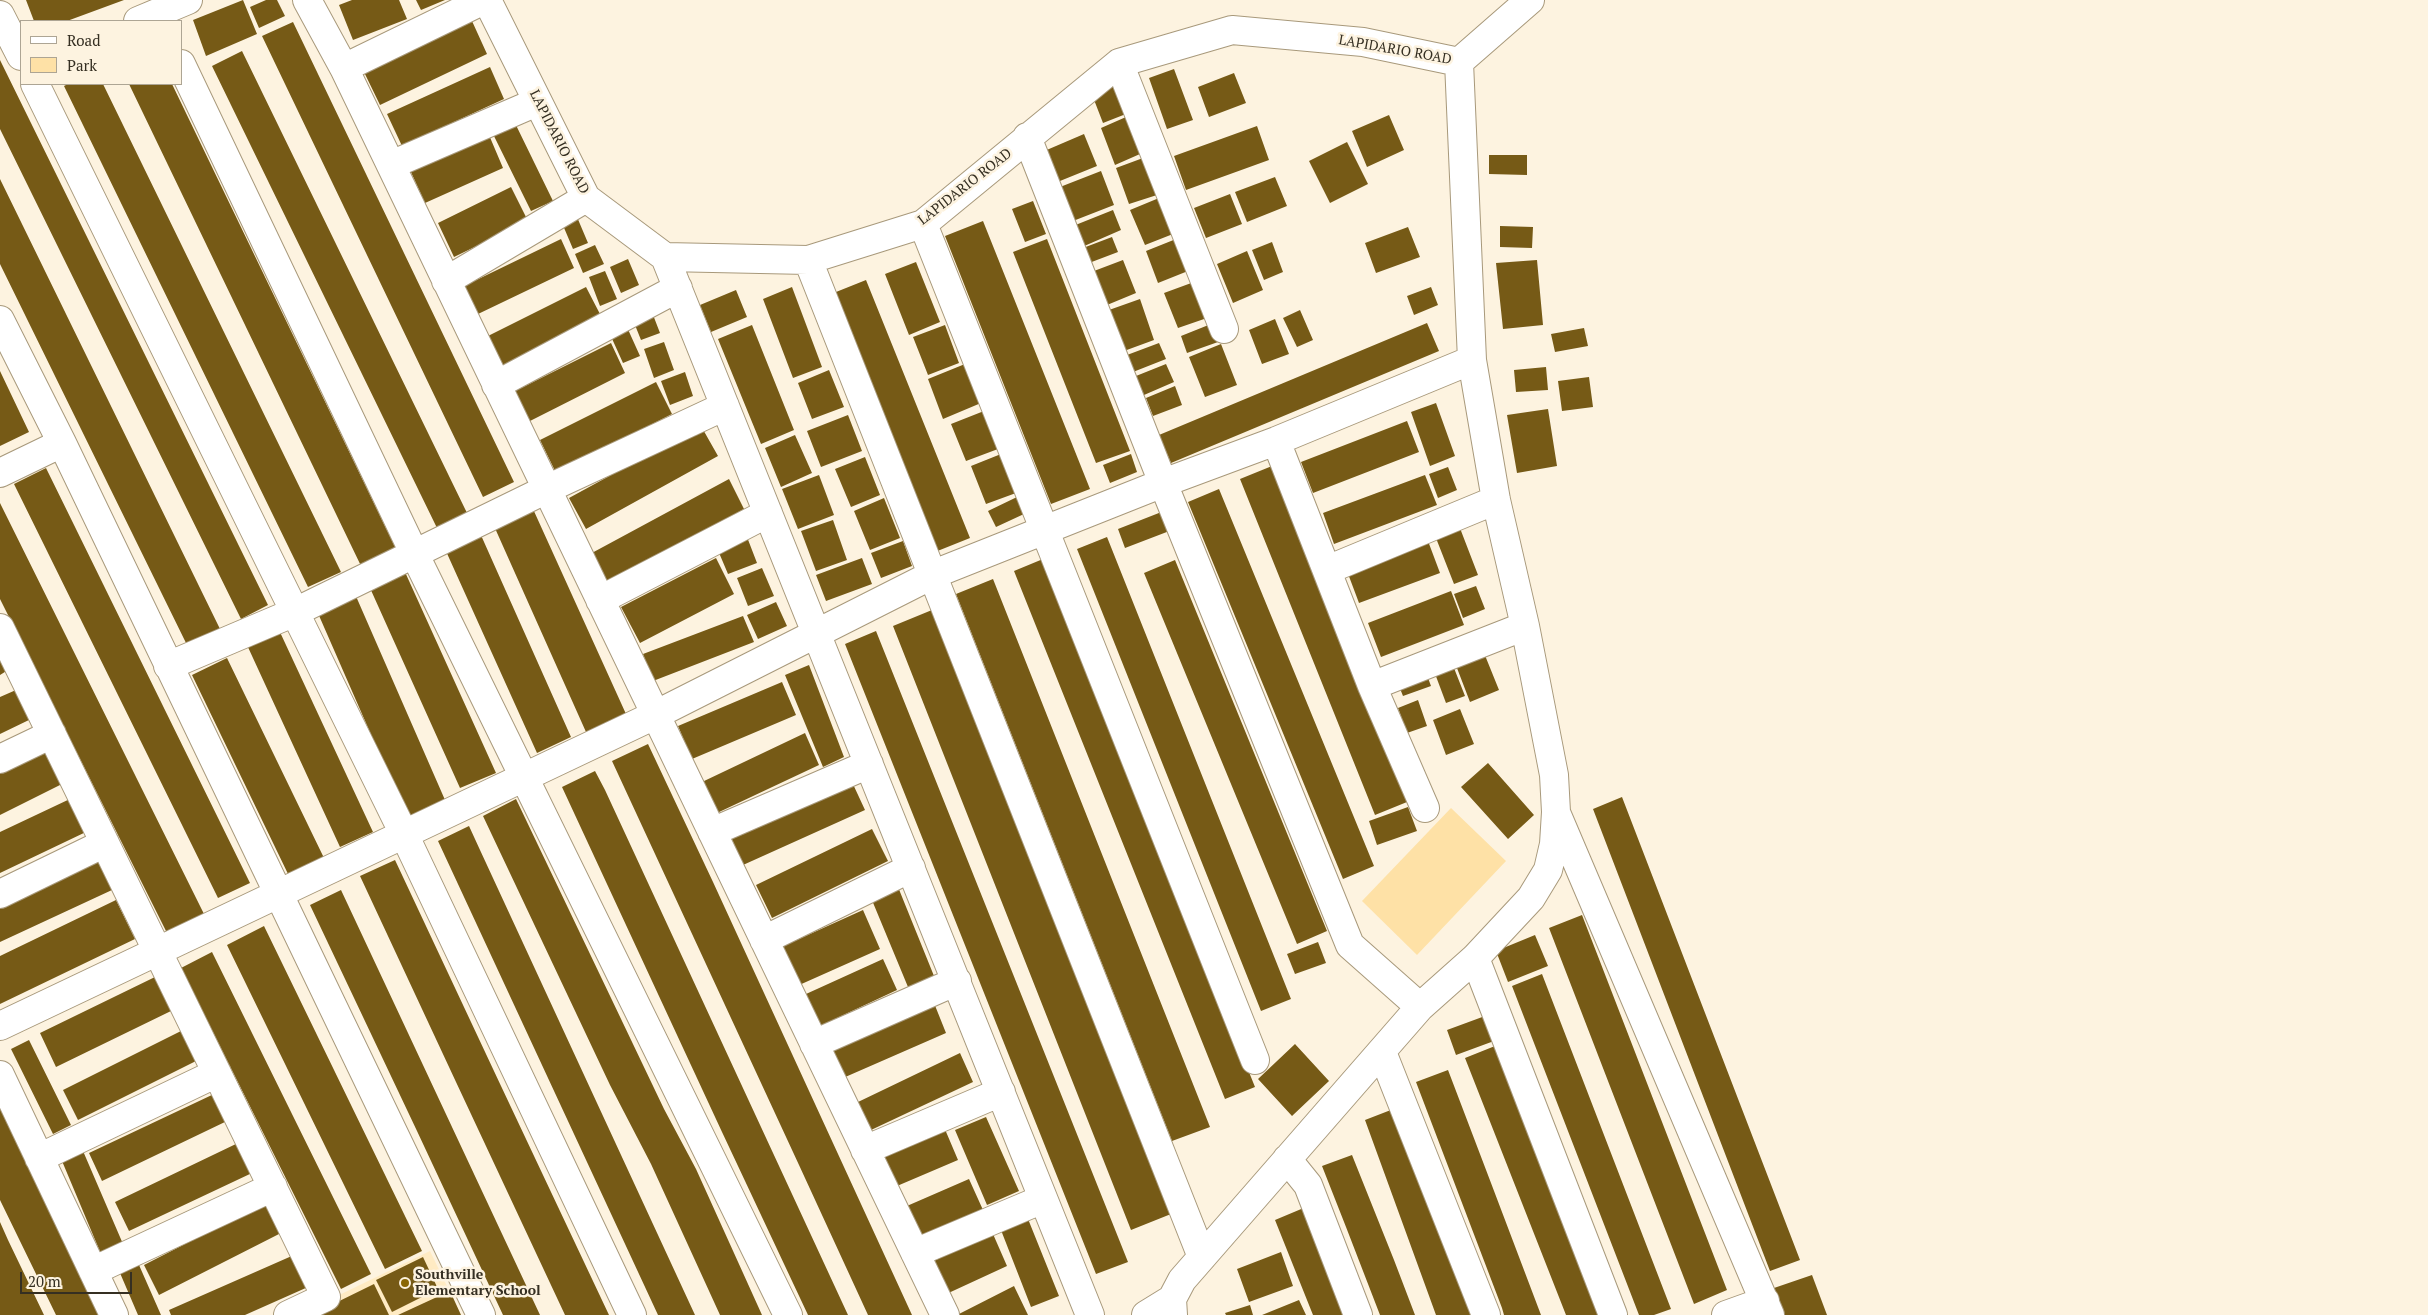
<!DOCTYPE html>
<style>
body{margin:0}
#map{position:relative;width:2428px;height:1315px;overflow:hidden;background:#fdf3e0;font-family:"PT Serif",serif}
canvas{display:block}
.legend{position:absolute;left:20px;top:20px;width:162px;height:65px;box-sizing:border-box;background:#fdf3e0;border:1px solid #ada594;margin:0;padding:6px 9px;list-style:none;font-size:15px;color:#352f22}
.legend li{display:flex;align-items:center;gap:10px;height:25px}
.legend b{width:25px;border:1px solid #ada594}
.scale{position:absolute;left:20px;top:1272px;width:112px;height:22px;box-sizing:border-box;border:2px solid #352f22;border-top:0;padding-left:6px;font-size:15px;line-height:18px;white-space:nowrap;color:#352f22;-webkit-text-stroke:4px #fdf3e0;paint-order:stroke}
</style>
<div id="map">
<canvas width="2428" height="1315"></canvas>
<ul class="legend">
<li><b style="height:6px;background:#fff"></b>Road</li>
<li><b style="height:14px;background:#fee1a6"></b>Park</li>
</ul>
<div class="scale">20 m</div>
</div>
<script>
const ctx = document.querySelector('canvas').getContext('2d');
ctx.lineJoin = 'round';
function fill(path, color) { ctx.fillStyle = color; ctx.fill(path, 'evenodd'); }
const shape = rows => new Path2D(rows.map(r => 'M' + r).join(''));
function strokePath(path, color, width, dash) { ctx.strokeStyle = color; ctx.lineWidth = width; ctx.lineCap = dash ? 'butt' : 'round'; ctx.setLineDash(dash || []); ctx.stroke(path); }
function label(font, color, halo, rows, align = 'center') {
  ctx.font = font + ' "PT Serif",serif'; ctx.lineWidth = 5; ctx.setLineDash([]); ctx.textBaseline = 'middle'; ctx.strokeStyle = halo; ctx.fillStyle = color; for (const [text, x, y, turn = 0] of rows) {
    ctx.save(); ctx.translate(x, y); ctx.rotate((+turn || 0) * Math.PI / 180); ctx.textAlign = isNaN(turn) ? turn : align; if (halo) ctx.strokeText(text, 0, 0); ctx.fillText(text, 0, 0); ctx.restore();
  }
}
fill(shape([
 [430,1251,461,1315,298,1315]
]), '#ffebc3');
fill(shape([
 [1451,808,1506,861,1417,955,1362,901]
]), '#fee1a6');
fill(shape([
 [26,0,124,0,67,21,34,21],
 [243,0,257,34,206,56,193,20],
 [266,0,277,0,285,16,259,28,250,7],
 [352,0,399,0,407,19,353,40,339,5],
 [416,0,445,0,421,10],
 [472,21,487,54,380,105,364,72],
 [293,22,514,482,483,497,262,36],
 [242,51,467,513,437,528,212,66],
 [0,60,268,605,241,619,0,129],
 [490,67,504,99,402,146,387,114],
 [1174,69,1193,120,1167,129,1149,78],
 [1234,73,1246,103,1209,117,1198,87],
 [1120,81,1131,112,1103,123,1091,92],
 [68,84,103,84,341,572,308,587,64,86],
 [129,84,172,84,397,551,362,568],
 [1389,115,1404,150,1367,167,1352,131],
 [1126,117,1140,154,1115,165,1101,128],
 [513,119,553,201,531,211,491,130],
 [1257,126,1269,160,1186,190,1174,156],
 [1084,134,1097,166,1055,183,1042,152],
 [489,135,503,168,425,203,410,170],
 [1347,142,1368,184,1330,203,1309,161],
 [1489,155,1527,155,1527,175,1489,174],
 [1143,158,1157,195,1129,204,1116,168],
 [1101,171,1114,205,1073,221,1060,187],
 [1275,177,1287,206,1247,222,1235,192],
 [0,179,220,629,187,645,0,264],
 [511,187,528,221,454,257,438,223],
 [1230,194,1242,224,1206,238,1194,208],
 [1159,198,1173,234,1145,245,1130,210],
 [1033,201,1046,234,1025,242,1012,209],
 [1113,210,1121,230,1082,247,1073,226],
 [577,217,588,243,573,249,562,223],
 [983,221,1090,489,1051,504,945,236],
 [1500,226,1533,227,1532,248,1500,247],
 [1408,227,1420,257,1376,273,1365,243],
 [1112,237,1118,252,1089,263,1083,248],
 [561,239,574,268,478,314,464,286],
 [1047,239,1130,451,1096,463,1013,252],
 [1176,239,1188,271,1158,283,1146,251],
 [1272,242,1283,272,1264,280,1252,250],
 [595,245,604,264,583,273,575,254],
 [1247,251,1263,290,1233,303,1217,264],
 [628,259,639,285,621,293,610,267],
 [1123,260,1136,293,1107,305,1094,271],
 [1537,260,1543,325,1503,329,1496,263],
 [916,262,940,322,909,335,885,274],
 [605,271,617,299,600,306,589,277],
 [866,280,970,538,935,552,831,294],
 [1194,282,1207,318,1178,328,1164,293],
 [586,287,601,316,501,366,486,337],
 [792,287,822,367,793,378,763,299],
 [1431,287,1438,305,1414,315,1407,296],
 [736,290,747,317,711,332,700,305],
 [1140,299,1154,340,1124,351,1109,310],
 [650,307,660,333,641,340,631,315],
 [1300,310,1313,340,1297,347,1283,318],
 [1275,319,1289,354,1262,364,1249,330],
 [1427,323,1439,351,1171,463,1159,435],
 [1211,324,1218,342,1187,353,1181,336],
 [626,325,640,356,623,363,609,332],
 [752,325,794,430,761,444,718,339],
 [945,325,959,363,928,375,913,337],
 [1584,328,1588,346,1555,352,1551,334],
 [664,342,674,370,654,378,644,349],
 [611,343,625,373,530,421,515,391],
 [1159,343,1166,359,1133,372,1127,355],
 [1221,344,1237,385,1205,397,1189,357],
 [965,364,981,403,943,419,928,379],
 [1166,364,1174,382,1144,395,1136,376],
 [1546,367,1548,390,1516,392,1514,370],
 [829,370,844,407,812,419,798,383],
 [0,371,29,432,0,446],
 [685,372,693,396,670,405,661,381],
 [1589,377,1593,407,1562,411,1558,381],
 [656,382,672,414,556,473,540,440],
 [1175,386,1182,405,1153,416,1146,398],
 [1436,403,1455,456,1430,466,1411,412],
 [1548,409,1557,466,1517,473,1507,415],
 [984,411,998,449,966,461,951,424],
 [848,415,862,451,821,467,807,431],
 [1407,421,1419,452,1313,493,1301,462],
 [701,426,718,456,586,529,569,498],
 [795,435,812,473,781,487,765,448],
 [1001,454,1016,493,986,504,971,466],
 [1131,454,1137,472,1110,483,1103,465],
 [865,457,880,495,851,507,835,469],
 [1272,466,1407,802,1375,815,1240,479],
 [1448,467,1457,490,1438,498,1429,474],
 [46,468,250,883,218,898,14,484],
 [819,475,834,515,798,529,782,489],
 [1425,475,1437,505,1334,544,1323,513],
 [729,479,744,509,606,583,590,554],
 [1219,489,1374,866,1343,879,1188,502],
 [1017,497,1024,514,996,527,988,511],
 [884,498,900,538,870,550,854,511],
 [0,503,204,914,167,933,0,599],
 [533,509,626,714,586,732,494,526],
 [1164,511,1172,530,1125,548,1118,529],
 [833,520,847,560,816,571,801,531],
 [1458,523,1478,575,1454,584,1434,533],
 [480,533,571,737,537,753,445,549],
 [747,537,757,563,728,574,717,548],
 [1107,537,1291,999,1261,1011,1077,549],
 [903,541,912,566,881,578,871,553],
 [1428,541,1440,573,1359,603,1347,571],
 [716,558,734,594,640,643,621,607],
 [862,558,872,584,826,601,816,575],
 [1043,559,1255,1087,1225,1099,1014,571],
 [1175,560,1327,931,1297,944,1144,573],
 [762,568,774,596,748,606,737,578],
 [405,572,496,773,460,788,370,588],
 [993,579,1210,1127,1172,1141,956,594],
 [1476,586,1485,609,1463,618,1454,594],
 [1451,591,1464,625,1381,657,1368,623],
 [355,594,445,800,407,817,317,611],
 [776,602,787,626,758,639,747,615],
 [932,610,1171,1214,1131,1230,893,626],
 [743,616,754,642,653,681,643,654],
 [279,630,373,832,340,847,247,645],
 [876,631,1128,1262,1096,1274,845,644],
 [1480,643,1499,690,1470,702,1452,655],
 [0,653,8,670,0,675],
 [227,658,324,858,289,876,192,675],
 [1452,663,1465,696,1446,703,1434,671],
 [809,665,844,757,823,767,785,675],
 [1425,670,1431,686,1403,696,1397,681],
 [782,682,796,715,692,759,678,726],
 [16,690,31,719,0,734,0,697],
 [1418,700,1427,726,1407,733,1398,708],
 [1460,709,1474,744,1446,755,1433,720],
 [805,733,819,765,717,813,702,782],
 [648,744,713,882,912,1315,868,1315,799,1165,612,761],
 [46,746,64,783,0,815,0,769],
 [1488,763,1534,815,1508,839,1461,787],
 [595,771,605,790,848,1315,808,1315,722,1132,562,787],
 [852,782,865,810,743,865,731,837],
 [1622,797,1800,1260,1770,1271,1593,809],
 [72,798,88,831,0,873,0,832],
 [516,799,664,1109,696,1169,762,1315,720,1315,651,1164,610,1085,483,816],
 [1408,807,1417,831,1377,845,1369,821],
 [469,826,480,850,695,1315,658,1315,438,841],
 [872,829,888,861,772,918,756,885],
 [98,860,112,890,0,942,0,906],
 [395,860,501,1086,609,1315,565,1315,456,1082,360,876],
 [896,882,934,976,908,987,869,893],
 [341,890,408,1033,540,1315,503,1315,417,1131,310,905],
 [116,900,135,939,0,1004,0,956],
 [863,910,880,949,797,986,779,948],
 [1582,915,1727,1290,1694,1304,1549,928],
 [264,926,422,1251,385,1269,227,945],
 [1535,935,1548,966,1508,982,1496,951],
 [1318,942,1326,963,1295,974,1287,954],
 [212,952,371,1274,341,1289,181,968],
 [883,959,897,990,820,1026,806,994],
 [1542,974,1671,1309,1654,1315,1639,1315,1512,986],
 [155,977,171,1011,56,1067,40,1033],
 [934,1003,946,1033,843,1078,830,1051],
 [1485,1016,1494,1041,1456,1055,1447,1030],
 [181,1031,196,1061,78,1120,63,1090],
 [29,1040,71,1125,53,1134,11,1049],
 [1295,1044,1329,1081,1292,1116,1258,1079],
 [1495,1046,1601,1315,1566,1315,1465,1058],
 [960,1053,973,1082,871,1130,858,1102],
 [1448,1070,1491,1183,1541,1315,1504,1315,1502,1308,1416,1082],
 [214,1094,227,1121,102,1181,89,1153],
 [0,1099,104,1315,56,1315,0,1200],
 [1396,1108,1435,1214,1471,1315,1436,1315,1365,1120],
 [986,1117,1019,1191,987,1205,955,1130],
 [944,1127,958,1160,897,1186,883,1152],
 [238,1143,252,1173,129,1231,115,1202],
 [83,1151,123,1244,101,1254,62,1161],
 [1352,1155,1394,1260,1415,1315,1380,1315,1346,1227,1322,1166],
 [969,1179,983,1210,913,1241,900,1209],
 [265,1203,281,1233,159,1295,144,1265],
 [1306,1207,1349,1315,1313,1315,1275,1220],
 [1026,1214,1059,1296,1031,1307,999,1225],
 [0,1222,8,1240,44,1315,0,1315],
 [993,1234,1007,1266,942,1296,927,1264],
 [1281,1252,1293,1286,1249,1302,1237,1269],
 [294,1255,308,1287,245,1315,171,1315,169,1310],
 [423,1257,438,1289,392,1312,376,1280],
 [139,1265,161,1315,138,1315,120,1273],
 [1812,1275,1827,1315,1784,1315,1774,1288],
 [374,1284,389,1315,318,1315,317,1312],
 [1014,1286,1028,1315,957,1315],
 [450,1291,461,1315,398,1315],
 [1299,1300,1306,1315,1262,1315],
 [1250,1305,1253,1315,1226,1315,1225,1313]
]), '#765a16');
const minor = shape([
 [307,0,344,68,945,1315],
 [487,0,586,198,665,257,808,260,923,224,1119,63,1232,30,1363,42,1459,62,1530,0],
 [0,15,21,56],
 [138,21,188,0],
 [1119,63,1224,329],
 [181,64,414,553,788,1315],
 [344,68,484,0],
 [35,84,404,834,632,1315],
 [1027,137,1163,483,1350,945,1420,1007],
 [391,165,537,102],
 [923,224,1255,1060],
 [665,257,1090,1315],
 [808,260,1202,1257],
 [446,281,586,198],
 [0,320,62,443,481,1315],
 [496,385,678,288],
 [1276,441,1372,686,1425,808],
 [0,473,62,443],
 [1327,570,1496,500],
 [600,600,768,513],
 [0,628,326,1297,288,1315],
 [168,666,295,612,547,489,725,406],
 [1372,686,1525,626],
 [0,759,52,734],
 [1557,815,1770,1315],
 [712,832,869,764],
 [0,894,105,843],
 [764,940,911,868],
 [1475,958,1613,1315],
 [0,1026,655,715,934,574,1163,483,1276,441,1472,360],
 [814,1044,957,981],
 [1382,1052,1486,1315],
 [0,1075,114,1315],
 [865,1150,1001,1092],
 [39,1158,217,1073],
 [1287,1159,1308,1185,1358,1315],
 [915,1253,1043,1199],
 [93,1271,273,1187],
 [1146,1315,1172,1299],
 [1173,1315,1172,1299,1182,1280,1420,1007,1475,958,1531,898,1548,870,1554,844,1556,812,1554,775,1525,626,1496,500,1472,360,1459,62],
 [1726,1315,1765,1301]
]);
strokePath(minor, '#a8997b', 30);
strokePath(minor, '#fff', 28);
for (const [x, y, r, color] of [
 [405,1283,5,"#8a6705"]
]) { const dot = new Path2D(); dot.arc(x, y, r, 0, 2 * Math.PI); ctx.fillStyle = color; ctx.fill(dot); strokePath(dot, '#fdf3e0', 2); }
label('14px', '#352f22', '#fdf3e0', [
 ["LAPIDARIO ROAD",1395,50,10],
 ["LAPIDARIO ROAD",559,142,63],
 ["LAPIDARIO ROAD",965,187,-38]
]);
label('bold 14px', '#352f22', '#fdf3e0', [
 ["Southville",415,1275],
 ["Elementary School",415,1291]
], 'left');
</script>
